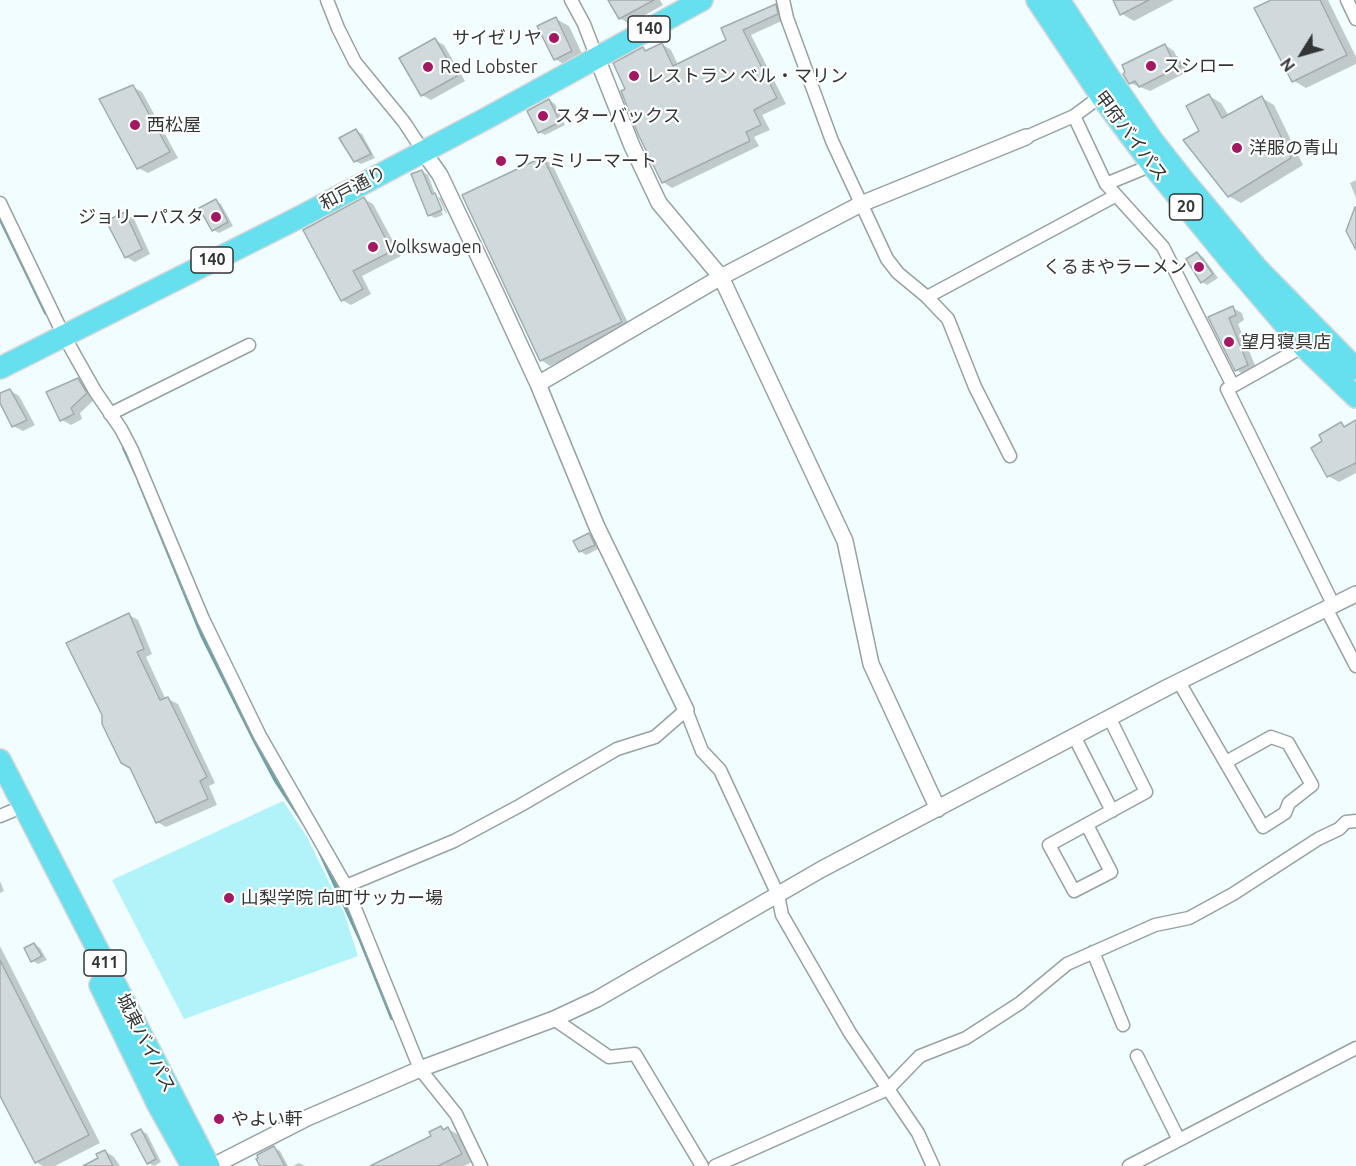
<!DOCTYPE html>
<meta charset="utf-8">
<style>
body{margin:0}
#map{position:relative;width:1356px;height:1166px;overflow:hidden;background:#f1fdfe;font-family:Ubuntu,sans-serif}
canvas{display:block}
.north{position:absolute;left:1272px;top:24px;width:60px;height:60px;-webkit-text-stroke:4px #fff;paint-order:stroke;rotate:233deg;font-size:16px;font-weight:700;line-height:24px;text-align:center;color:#323636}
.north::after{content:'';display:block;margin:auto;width:21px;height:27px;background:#323636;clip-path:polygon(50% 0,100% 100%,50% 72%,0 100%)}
</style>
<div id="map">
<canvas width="1356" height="1166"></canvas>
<div class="north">N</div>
</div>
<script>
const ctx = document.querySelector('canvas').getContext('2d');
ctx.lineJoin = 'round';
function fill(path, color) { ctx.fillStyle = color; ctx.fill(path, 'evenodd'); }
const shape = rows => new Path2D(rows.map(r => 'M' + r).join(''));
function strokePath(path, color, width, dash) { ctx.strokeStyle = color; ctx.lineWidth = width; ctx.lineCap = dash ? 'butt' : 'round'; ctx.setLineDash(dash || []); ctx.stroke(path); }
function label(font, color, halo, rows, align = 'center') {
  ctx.font = font + ' Ubuntu,"Noto Sans JP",sans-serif'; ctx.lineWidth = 4.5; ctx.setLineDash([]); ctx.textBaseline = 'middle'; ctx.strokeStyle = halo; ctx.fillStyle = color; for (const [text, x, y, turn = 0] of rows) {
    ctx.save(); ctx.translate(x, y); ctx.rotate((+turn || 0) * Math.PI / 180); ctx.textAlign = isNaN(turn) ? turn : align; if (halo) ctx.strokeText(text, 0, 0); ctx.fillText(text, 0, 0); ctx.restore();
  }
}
fill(shape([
 [283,801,307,837,324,872,345,915,358,956,184,1019,112,880]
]), '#b2f2f9');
fill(shape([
 [610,0,660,0,663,5,629,24,620,18],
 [1114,0,1174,0,1134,21,1122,14],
 [1275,0,1328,0,1356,57,1356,64,1306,88,1294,81],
 [775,6,784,11,786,19,751,35,786,104,762,115,770,130,754,137,759,146,672,188,663,182,627,89,643,49,648,51,662,44,671,50,678,65,728,41],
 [556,19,569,26,584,58,567,66,555,59],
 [435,40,444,45,465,81,431,100,422,95],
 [1165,45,1174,51,1178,60,1186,64,1189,71,1150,91,1130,83],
 [133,87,142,92,178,158,148,173,138,168],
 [1209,96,1221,103,1229,116,1262,98,1274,105,1303,165,1241,203,1229,196,1201,132],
 [549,100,555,104,565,125,545,135,539,132],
 [356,131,362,134,375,158,361,164,355,161],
 [543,159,552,164,630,327,550,366,541,360],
 [422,171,428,175,443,215,435,218,429,215],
 [1356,180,1356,198,1350,183],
 [438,197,441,198,447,213,446,214],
 [364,199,373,204,401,256,362,276,371,294,351,305,342,300],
 [216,201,221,204,233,226,219,233,213,230],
 [125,214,134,219,150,254,135,262,126,257],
 [1197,253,1203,257,1218,278,1207,285,1202,282],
 [1233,308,1242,313,1244,320,1238,324,1257,370,1245,375,1236,370,1210,318],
 [78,379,87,385,95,399,80,413,82,419,71,425,62,420],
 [10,390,19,396,35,425,23,431,13,426,0,399,0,394],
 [1341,424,1347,427,1356,424,1356,473,1339,482,1328,476,1324,441],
 [589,535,595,538,600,548,586,555,580,551],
 [129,615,138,620,152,654,146,657,166,700,168,699,178,704,215,783,209,786,217,805,166,827,157,822],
 [0,881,4,891,0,893],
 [34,944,40,948,47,960,38,964,33,961],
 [0,946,100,1143,55,1166,43,1166,36,1162,0,1092],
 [441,1128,446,1130,448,1129,461,1136,474,1161,464,1166,374,1166,433,1136],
 [141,1130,147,1134,161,1162,154,1166,148,1163],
 [274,1148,280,1151,288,1166,262,1166],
 [105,1151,114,1157,120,1166,96,1166],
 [299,1163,305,1166,293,1166]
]), '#0003');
strokePath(shape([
 [0,218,46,313],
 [124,448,136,474],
 [139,481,202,635,255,741,276,781,303,822],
 [320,852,361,941,392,1018]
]), '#6aa0a6', 4);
const building = shape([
 [608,0,654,0,619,19,608,0],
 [1113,0,1149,0,1120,15,1113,0],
 [1271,0,1320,0,1347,55,1292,82,1254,8,1271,0],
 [776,4,778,14,743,30,777,98,754,110,761,125,746,132,750,141,662,183,638,134,621,91,625,89,613,63,643,47,645,51,662,43,673,66,726,40,721,28,776,4],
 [556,17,572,51,554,60,537,26,556,17],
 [435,38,457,76,421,96,399,58,435,38],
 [1165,44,1172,59,1177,57,1181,66,1139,87,1135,81,1129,84,1123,74,1125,72,1122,65,1165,44],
 [133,85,170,152,137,169,99,99,133,85],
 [1209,94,1222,118,1262,96,1291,158,1228,197,1183,140,1199,131,1186,106,1209,94],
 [549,99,560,122,538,133,527,111,549,99],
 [356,129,371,154,354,162,339,138,356,129],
 [543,157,622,322,540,361,462,195,543,157],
 [422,170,432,194,435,193,442,210,428,216,411,174,422,170],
 [364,197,392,251,353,271,363,289,341,301,303,230,364,197],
 [216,199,228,222,212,231,199,208,216,199],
 [1355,207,1356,207,1356,250,1346,231,1355,207],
 [125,212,142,249,125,258,106,221,125,212],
 [1197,252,1213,274,1201,283,1186,259,1197,252],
 [1233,306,1236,315,1229,318,1248,365,1235,371,1208,317,1233,306],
 [78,378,87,393,71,408,74,414,60,421,46,392,78,378],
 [10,389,27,420,12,427,0,403,0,393,10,389],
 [1356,420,1356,463,1327,477,1311,448,1322,441,1319,435,1341,422,1344,427,1356,420],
 [589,533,595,545,579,552,573,541,589,533],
 [129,613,144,649,137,652,160,700,168,697,207,777,200,781,208,799,156,823,130,768,121,763,102,724,102,715,66,643,129,613],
 [34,943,42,956,31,962,24,948,34,943],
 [0,960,89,1135,35,1163,0,1096,0,960],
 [441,1126,443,1130,448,1127,462,1154,438,1166,370,1166,431,1136,429,1132,441,1126],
 [141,1129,156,1159,147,1164,131,1134,141,1129],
 [274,1146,285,1166,260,1166,256,1159,258,1158,257,1155,274,1146],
 [105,1150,113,1166,83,1166,98,1158,96,1154,105,1150]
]);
fill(building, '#d0dadc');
strokePath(building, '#a2acae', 1.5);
const minor = shape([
 [327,0,338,28,355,62,404,122,423,151],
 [571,0,584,24,597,58],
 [783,0,787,18,832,141,887,259,898,273,927,297,948,319,975,387,1010,456],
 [1347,0,1356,19],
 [1101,96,1074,116,1106,184,1163,247,1233,386,1304,346],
 [1026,137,1074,116],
 [1106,184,1152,165],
 [0,203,64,336,95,391,121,429,132,450,203,619,260,736,346,886,420,1069,456,1114,481,1166],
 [927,297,1115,196],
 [1233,386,1227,389,1334,606],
 [110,414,249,345],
 [1327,610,1356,666],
 [1179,682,1263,827,1285,813,1289,803,1312,785,1288,743,1271,737,1226,762],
 [1075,738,1112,811],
 [0,816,12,811],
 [1087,825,1111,872,1074,891,1049,845,1146,792,1110,719],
 [346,886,454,841,521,805,617,749,655,737,686,710,702,751,720,770,778,895,782,915,850,1033,918,1133,933,1166],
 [1093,952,1123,1025],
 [554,1019,609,1057,635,1054,702,1166],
 [1137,1056,1179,1140],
 [715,1166,888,1089,920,1056,966,1038,1020,1003,1067,964,1155,925,1189,918,1233,894,1318,839,1339,829,1346,822,1356,821],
 [1129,1166,1356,1048]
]);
const tertiary = shape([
 [597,58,632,146,659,203,721,277,845,541,871,664,938,809],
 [423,151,440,175,495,291,538,384,597,527,686,710],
 [538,384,721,277,861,204,1026,137],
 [213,1166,307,1118,420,1069,554,1019,597,999,822,869,1168,687,1356,594]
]);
const trunk = shape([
 [1037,0,1101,96,1152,165,1228,258,1304,347,1356,397],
 [1059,0,1109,77,1153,141,1182,178,1257,268,1356,369],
 [0,368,298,218,487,118,702,0],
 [0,760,209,1166],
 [100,985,158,1105,192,1166]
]);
strokePath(minor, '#97a1a2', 15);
strokePath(tertiary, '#97a1a2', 18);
strokePath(trunk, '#d6d7d7', 24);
strokePath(minor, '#fff', 12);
strokePath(tertiary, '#fff', 15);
strokePath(trunk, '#66e0ee', 21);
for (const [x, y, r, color] of [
 [554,38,6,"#a31961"],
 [1151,66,6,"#a31961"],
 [428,67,6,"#a31961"],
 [634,76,6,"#a31961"],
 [543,116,6,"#a31961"],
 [135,125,6,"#a31961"],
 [1237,148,6,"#a31961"],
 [501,161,6,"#a31961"],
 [216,217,6,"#a31961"],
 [373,247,6,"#a31961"],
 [1199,267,6,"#a31961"],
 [1229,342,6,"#a31961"],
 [229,898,6,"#a31961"],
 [219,1119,6,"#a31961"]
]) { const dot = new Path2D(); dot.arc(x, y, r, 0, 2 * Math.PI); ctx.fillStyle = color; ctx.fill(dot); strokePath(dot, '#fff', 2); }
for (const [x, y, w] of [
 [649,29,42],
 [1186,207,33],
 [212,260,42],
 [105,963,42]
]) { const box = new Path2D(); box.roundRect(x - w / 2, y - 13, w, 26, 4.5); ctx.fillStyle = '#fff'; ctx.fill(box); strokePath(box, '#323636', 1.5); }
label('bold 16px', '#323636', null, [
 ["140",649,29],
 ["20",1186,207],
 ["140",212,260],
 ["411",105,963]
]);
label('18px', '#323636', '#fff', [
 ["サイゼリヤ",542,38,"right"],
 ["スシロー",1163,66],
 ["Red Lobster",440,67],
 ["レストラン ベル・マリン",646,76],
 ["スターバックス",555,116],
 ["西松屋",147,125],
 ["洋服の青山",1249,148],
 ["ファミリーマート",513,161],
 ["ジョリーパスタ",204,217,"right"],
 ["Volkswagen",385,247],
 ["くるまやラーメン",1187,267,"right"],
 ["望月寝具店",1241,342],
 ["山梨学院 向町サッカー場",241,898],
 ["やよい軒",231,1119]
], 'left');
label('18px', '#323636', '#fff', [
 ["甲府バイパス",1131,136,53],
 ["和戸通り",353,188,-28],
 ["城東バイパス",146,1043,63]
]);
</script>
